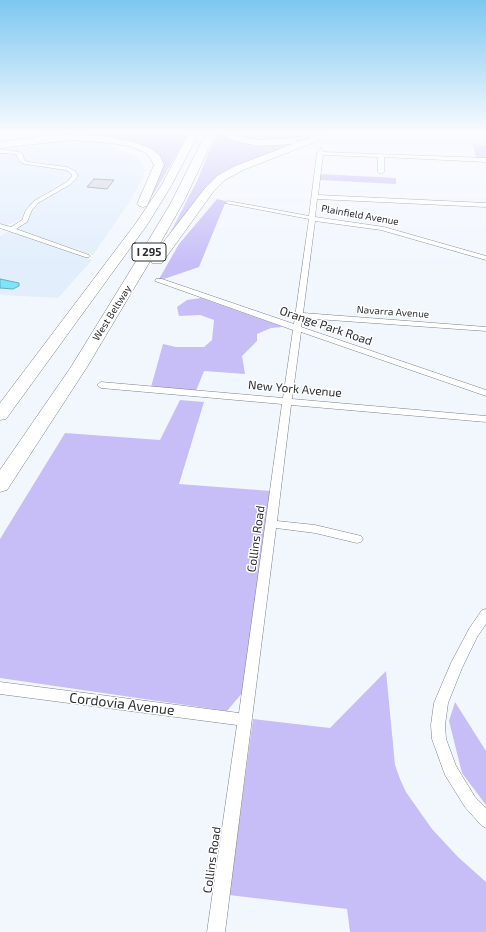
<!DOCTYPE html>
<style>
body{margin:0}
canvas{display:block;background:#f2f7fe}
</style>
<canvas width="486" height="932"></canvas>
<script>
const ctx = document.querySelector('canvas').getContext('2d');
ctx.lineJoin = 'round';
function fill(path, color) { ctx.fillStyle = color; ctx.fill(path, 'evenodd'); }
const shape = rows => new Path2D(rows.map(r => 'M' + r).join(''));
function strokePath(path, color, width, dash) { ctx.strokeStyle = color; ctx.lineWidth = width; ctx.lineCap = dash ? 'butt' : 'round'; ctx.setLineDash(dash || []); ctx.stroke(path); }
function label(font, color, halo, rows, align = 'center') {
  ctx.font = font + ' "Exo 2",sans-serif'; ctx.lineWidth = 3; ctx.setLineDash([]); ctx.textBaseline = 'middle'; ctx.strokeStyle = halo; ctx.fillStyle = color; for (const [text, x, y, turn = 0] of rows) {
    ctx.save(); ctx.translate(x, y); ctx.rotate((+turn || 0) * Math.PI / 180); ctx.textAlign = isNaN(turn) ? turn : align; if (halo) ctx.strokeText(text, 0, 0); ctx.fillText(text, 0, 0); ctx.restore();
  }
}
fill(shape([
 [78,140,111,147,137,157,145,170,140,183,128,204,93,255,17,230,29,219,31,212,37,204,74,182,77,178,77,173,73,169,62,166,30,162,25,161,22,154,11,151,12,148],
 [0,152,16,154,19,160,29,165,66,169,70,171,71,174,70,180,44,194,31,204,22,217,16,222,7,225,0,224],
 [7,232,12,232,92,260,58,298,0,295,0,236]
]), '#e2eefc');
fill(shape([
 [90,133,189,133,150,200,147,200,160,170,145,148,75,137],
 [217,133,288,142,299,140,316,133,302,141,235,166,221,173,171,235,169,235,197,181],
 [230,133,265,135,309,133,300,138,282,141]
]), '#cbc2f8');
fill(shape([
 [473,144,486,145,486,159,476,159],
 [320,174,396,178,396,184,320,180],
 [217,199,226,201,199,267,161,280,159,279,179,244],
 [201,298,283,327,271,328,257,334,257,341,242,356,245,374,204,371,196,391,151,387,163,344,176,347,204,347,212,340,214,320,200,315,179,316,177,307,187,300],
 [180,400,204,402,179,484,271,491,243,692,227,711,0,678,0,539,65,433,160,440],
 [386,671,395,765,400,779,406,792,432,829,458,857,486,882,486,932,350,932,347,909,229,895,253,719,330,728],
 [455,702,486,751,486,805,462,773,449,721]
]), '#c7bef8');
const water = shape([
 [0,279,19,283,19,286,13,289,0,288,0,279]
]);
fill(water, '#7ee4fc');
strokePath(water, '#66aebf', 1);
const building = shape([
 [94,179,114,180,107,189,87,187,94,179]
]);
fill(building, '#cfd2db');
strokePath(building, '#81848c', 1);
const street = shape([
 [321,148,323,152,486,158,486,162,384,157,384,172,381,174,378,172,378,157,323,155,318,195,486,203,486,207,317,199,315,217,384,227,486,256,486,260,381,230,315,221,303,313,486,327,486,331,302,318,301,327,486,390,486,396,301,332,292,399,486,416,486,422,291,405,277,521,315,525,357,535,361,536,363,539,361,542,357,543,315,533,276,528,225,932,207,932,237,725,0,694,0,682,239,713,282,404,101,388,97,385,101,382,283,398,293,330,155,281,156,279,162,279,294,324,309,219,225,203,228,201,309,216,317,153,321,148],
 [0,149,19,152,23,155,24,160,28,162,67,167,75,171,78,176,71,184,38,203,32,210,27,222,16,229,89,255,89,257,85,257,0,228,0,224,11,227,22,220,26,210,34,201,67,182,72,176,71,173,66,170,25,164,20,162,16,154,0,153,0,149],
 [486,609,486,624,477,637,462,668,448,703,445,725,446,739,456,766,475,797,486,808,486,828,481,825,465,807,445,775,432,739,431,725,434,703,451,663,469,629,482,610,486,609]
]);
const highway = shape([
 [189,133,199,133,171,186,147,225,6,419,0,420,0,403,136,223,161,186,189,133],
 [206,133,216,133,184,201,149,263,87,367,7,490,0,492,0,470,71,367,135,263,172,201,206,133],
 [222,133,233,133,240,137,259,140,293,138,296,139,297,142,309,138,315,133,325,133,315,142,243,170,225,180,213,192,162,263,152,263,150,260,152,257,205,188,217,176,235,166,293,144,259,146,234,141,222,133],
 [71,134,110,137,134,142,152,149,160,156,164,165,147,206,143,207,139,206,137,204,154,165,151,159,146,153,129,146,110,143,71,140,0,148,0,142,50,135,71,134]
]);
strokePath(street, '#7b8188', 1);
strokePath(highway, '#7b8188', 1);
fill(street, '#fff');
fill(highway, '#fff');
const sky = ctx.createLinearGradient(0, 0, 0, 264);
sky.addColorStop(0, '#7dc7f0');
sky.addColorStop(0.5, '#f9fbff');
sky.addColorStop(1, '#f9fbff00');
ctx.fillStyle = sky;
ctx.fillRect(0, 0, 486, 264);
label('10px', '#2d2f32', '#fff', [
 ["Plainfield Avenue",360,215,10],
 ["Navarra Avenue",393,312,4],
 ["West Beltway",112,313,-58]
]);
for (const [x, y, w] of [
 [149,252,34]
]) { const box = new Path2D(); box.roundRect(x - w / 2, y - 9, w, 18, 3); ctx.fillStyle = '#fff'; ctx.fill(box); strokePath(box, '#2d2f32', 1); }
label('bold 11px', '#2d2f32', null, [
 ["I 295",149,252]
]);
label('12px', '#2d2f32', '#fff', [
 ["Orange Park Road",326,326,19],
 ["New York Avenue",295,389,5],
 ["Collins Road",256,539,-82],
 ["Collins Road",212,860,-82]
]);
label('14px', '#2d2f32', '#fff', [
 ["Cordovia Avenue",122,704,7]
]);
</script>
